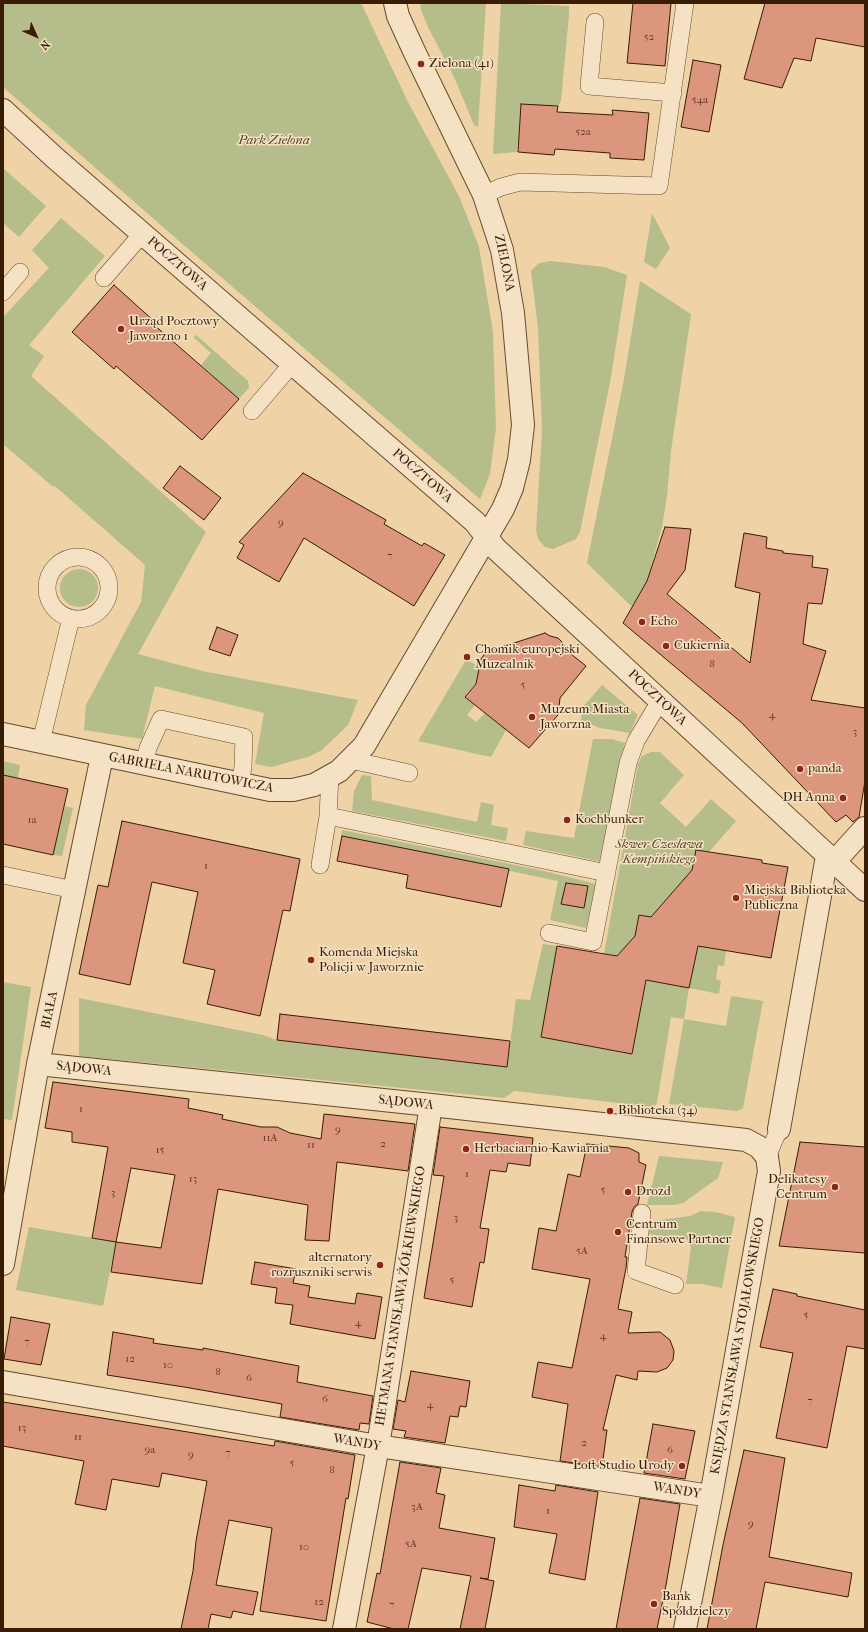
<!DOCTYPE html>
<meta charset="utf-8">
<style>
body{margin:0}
#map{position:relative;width:868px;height:1632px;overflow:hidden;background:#efd2a6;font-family:"IM FELL French Canon",serif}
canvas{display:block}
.frame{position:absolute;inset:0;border:4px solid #381c06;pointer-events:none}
.north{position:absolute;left:16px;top:16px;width:40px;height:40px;-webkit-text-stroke:3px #f5e2c5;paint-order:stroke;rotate:135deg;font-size:11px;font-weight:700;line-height:16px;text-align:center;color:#381c06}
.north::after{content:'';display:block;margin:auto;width:14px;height:18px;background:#381c06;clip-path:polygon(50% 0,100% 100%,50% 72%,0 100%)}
</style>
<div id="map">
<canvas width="868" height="1632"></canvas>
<div class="frame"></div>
<div class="north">N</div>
</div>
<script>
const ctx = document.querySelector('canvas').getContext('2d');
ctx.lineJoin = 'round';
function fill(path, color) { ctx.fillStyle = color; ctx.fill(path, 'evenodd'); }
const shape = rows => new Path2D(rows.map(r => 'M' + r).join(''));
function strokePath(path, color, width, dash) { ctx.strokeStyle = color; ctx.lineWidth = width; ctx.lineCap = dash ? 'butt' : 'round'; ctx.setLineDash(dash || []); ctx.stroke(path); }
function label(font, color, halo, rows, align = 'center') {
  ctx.font = font + ' "IM FELL French Canon",serif'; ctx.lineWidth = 3; ctx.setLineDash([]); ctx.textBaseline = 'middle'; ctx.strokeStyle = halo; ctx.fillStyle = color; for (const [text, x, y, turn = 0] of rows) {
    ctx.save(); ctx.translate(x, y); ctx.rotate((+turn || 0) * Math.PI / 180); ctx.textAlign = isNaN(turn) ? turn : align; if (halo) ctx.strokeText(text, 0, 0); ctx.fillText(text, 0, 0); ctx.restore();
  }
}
fill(shape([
 [3,3,361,3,408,102,459,196,479,247,493,332,496,428,490,474,480,499,179,241,3,87],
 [420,3,486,3,478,127,474,125,454,77,428,27,421,10],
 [501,3,569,6,569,15,561,101,558,107,521,104,517,152,493,154],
 [3,168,46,206,19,237,3,223],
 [652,213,670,248,656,269,644,262],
 [61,218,105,256,29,345,44,356,31,376,206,532,138,654,202,671,358,700,348,725,322,750,308,757,271,767,255,764,264,713,155,686,142,739,84,730,86,705,141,602,145,565,56,487,52,486,3,444,3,317,49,268,32,250],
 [551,261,604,267,627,275,611,377,580,532,576,539,553,549,545,547,538,539,536,531,542,431,538,328,531,271,539,263],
 [640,281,691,314,671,451,667,496,662,527,647,581,632,607,587,563,624,379],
 [196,335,248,381,249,388,239,399,201,365,211,353,193,337],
 '60 588a19 19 0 1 1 38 0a19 19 0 1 1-38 0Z',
 [466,660,479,666,485,672,465,696,475,705,467,715,476,722,485,713,506,730,491,757,418,741],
 [602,685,638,715,630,733,600,728,581,721,582,708],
 [593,739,612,739,625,743,602,862,523,845,526,831,574,838],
 [651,752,660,752,684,775,660,803,686,827,711,799,736,821,709,852,696,850,692,870,651,917,639,915,635,936,617,956,604,954,638,764,642,756],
 [3,761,20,765,18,778,3,775],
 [362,775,371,776,372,800,477,822,481,802,494,805,491,825,508,828,506,841,352,811,354,791],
 [65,806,73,808,62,856,53,855],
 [342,830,540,870,596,884,586,928,550,920,558,881,341,836],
 [543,944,557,946,541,1037,632,1054,646,980,689,988,698,945,726,951,724,966,718,965,716,979,721,981,719,994,689,988,684,1019,726,1026,731,996,763,1001,743,1108,737,1111,669,1104,684,1019,671,1017,657,1103,654,1107,514,1091,504,1098,79,1056,79,998,263,1035,277,1040,507,1067,516,999,530,1000],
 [3,982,31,987,12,1120,3,1119],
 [659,1156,723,1162,718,1178,683,1203,675,1205,647,1205],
 [701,1211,715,1212,735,1217,722,1288,702,1284,686,1284,691,1247,687,1240,649,1234,652,1221,690,1216],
 [29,1227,116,1242,103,1306,16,1290]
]), '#b5bd8a');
const building = shape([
 [633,3,671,3,665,66,627,63,633,3],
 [765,3,865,3,865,47,816,38,811,61,794,58,782,88,744,79,765,3],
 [693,60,721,65,709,132,681,127,693,60],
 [521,104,558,106,557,112,613,115,612,110,649,113,644,160,610,158,610,153,555,149,554,155,518,152,521,104],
 [114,285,155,322,153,324,239,399,202,440,116,366,114,369,72,332,114,285],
 [180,466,221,498,204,520,163,488,180,466],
 [303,473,386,520,384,524,422,546,424,543,445,555,414,606,304,538,279,582,237,558,244,545,239,542,303,473],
 [665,527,691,529,685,570,667,594,750,663,760,593,735,587,744,533,767,537,766,548,783,551,783,553,813,556,812,567,828,569,822,604,808,603,803,644,826,651,811,700,865,708,865,781,859,817,853,822,846,815,836,822,742,723,623,623,647,581,665,527],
 [217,627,238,635,230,656,209,649,217,627],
 [545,633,550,636,558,638,563,643,566,650,586,666,560,698,558,715,529,748,465,697,476,684,481,659,486,652,545,633],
 [3,775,68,789,53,855,3,844,3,775],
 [122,821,300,859,290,911,283,910,260,1016,207,1004,215,970,183,963,198,892,152,882,130,985,79,974,98,885,108,887,122,821],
 [342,836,509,869,501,907,406,888,408,875,337,861,342,836],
 [696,850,762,860,762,863,788,867,771,958,698,946,689,988,646,980,632,1054,541,1037,557,946,617,956,635,936,639,915,651,917,692,870,696,850],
 [566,883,588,886,584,908,561,904,566,883],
 [280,1014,510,1041,507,1067,277,1040,280,1014],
 [53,1082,189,1099,188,1108,223,1115,222,1119,261,1127,277,1127,290,1133,321,1139,324,1114,415,1124,408,1171,337,1162,329,1241,305,1240,308,1205,218,1189,202,1284,111,1272,116,1242,92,1238,108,1147,72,1142,72,1132,45,1128,53,1082],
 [131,1168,175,1175,161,1248,116,1242,131,1168],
 [440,1127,533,1138,530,1166,508,1163,506,1172,490,1170,480,1228,489,1229,484,1263,480,1262,472,1307,424,1298,444,1176,433,1175,440,1127],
 [800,1142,865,1147,865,1253,779,1246,800,1142],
 [587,1144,629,1148,639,1153,639,1162,646,1165,638,1204,634,1207,632,1212,625,1257,627,1257,626,1268,618,1309,632,1312,628,1333,660,1332,670,1340,674,1351,673,1360,667,1368,657,1372,638,1371,637,1380,616,1375,603,1430,607,1430,602,1467,560,1461,568,1404,532,1397,538,1362,572,1368,590,1279,532,1269,539,1228,556,1231,568,1174,580,1177,587,1144],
 [255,1262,296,1269,293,1283,310,1286,308,1297,355,1304,357,1293,382,1297,375,1339,290,1324,293,1305,275,1303,277,1288,251,1284,255,1262],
 [773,1289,797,1294,797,1296,865,1310,865,1349,847,1346,827,1448,776,1438,793,1353,760,1347,773,1289],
 [11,1317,50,1324,41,1365,4,1359,11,1317],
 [113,1332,154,1339,153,1343,203,1350,203,1348,299,1366,297,1382,373,1396,369,1424,360,1423,359,1430,280,1417,282,1404,184,1387,107,1375,113,1332],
 [411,1371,470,1381,466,1407,460,1406,458,1417,450,1416,445,1443,404,1437,406,1431,393,1429,398,1400,405,1402,411,1371],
 [3,1402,274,1446,275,1441,355,1455,348,1499,346,1498,326,1621,260,1611,272,1528,229,1520,216,1585,258,1592,253,1615,233,1611,231,1618,211,1614,208,1629,181,1629,193,1571,196,1541,207,1481,162,1473,159,1487,112,1479,106,1510,75,1504,84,1461,3,1446,3,1402],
 [653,1424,695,1431,685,1479,644,1473,653,1424],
 [744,1450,785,1458,769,1557,852,1573,848,1597,765,1582,756,1629,707,1629,723,1545,744,1450],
 [400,1462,441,1468,436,1493,445,1495,439,1528,495,1538,488,1579,480,1578,494,1581,485,1629,460,1629,471,1576,422,1568,408,1629,394,1629,367,1622,377,1573,380,1574,400,1462],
 [519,1485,555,1491,556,1485,598,1492,585,1580,549,1573,557,1534,514,1527,519,1485],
 [640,1498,680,1504,666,1585,657,1629,616,1629,640,1498]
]);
fill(building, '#dc967d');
strokePath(building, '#381c06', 1);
const lane = shape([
 [595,22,589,86,673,93],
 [484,195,501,187,520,182,659,186,685,3],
 [104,278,142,234],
 [3,292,20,272],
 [252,411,292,364],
 '47 588a31 31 0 1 1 62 0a31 31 0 1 1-62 0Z',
 [41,742,71,618],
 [351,760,409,773],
 [144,765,148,748,161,719,244,737,243,767,240,784],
 [328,816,607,873],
 [320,865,328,816,330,776],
 [3,875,74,890],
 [549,933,593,942,628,763,636,741,660,701],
 [767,1157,779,1129],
 [642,1213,636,1271,675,1285]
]);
const street = shape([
 [3,110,55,158,475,522,495,548,865,890],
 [3,734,270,790,293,790,314,785,339,771,364,746,503,509,512,488,519,460,523,425,513,313,502,250,484,195,414,51,398,16,395,3],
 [834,862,865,828],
 [38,1064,431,1105,746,1140,759,1147,767,1157,769,1171,711,1496,685,1629],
 [779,1129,827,856],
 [3,1264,38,1064,102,756],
 [3,1382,378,1446,711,1496],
 [344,1629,378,1446,431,1105]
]);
strokePath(lane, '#664a2e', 18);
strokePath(street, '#664a2e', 24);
strokePath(lane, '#f5e2c5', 17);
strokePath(street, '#f5e2c5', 22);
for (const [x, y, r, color] of [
 [421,64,4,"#8f2418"],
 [121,329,4,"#8f2418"],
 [642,622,4,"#8f2418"],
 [666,646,4,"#8f2418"],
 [467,657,4,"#8f2418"],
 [532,717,4,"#8f2418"],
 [800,769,4,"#8f2418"],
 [843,798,4,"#8f2418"],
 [567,820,4,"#8f2418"],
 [736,898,4,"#8f2418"],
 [311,960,4,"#8f2418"],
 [610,1111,4,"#8f2418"],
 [466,1149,4,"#8f2418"],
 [835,1187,4,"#8f2418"],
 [628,1192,4,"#8f2418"],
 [618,1232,4,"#8f2418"],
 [380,1265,4,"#8f2418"],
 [682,1466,4,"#8f2418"],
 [654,1604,4,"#8f2418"]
]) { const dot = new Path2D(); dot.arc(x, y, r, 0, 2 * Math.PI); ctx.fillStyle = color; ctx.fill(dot); strokePath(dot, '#f5e2c5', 1.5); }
label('11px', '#613a24', null, [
 ["52",649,37],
 ["54a",700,100],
 ["52a",583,132],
 ["9",281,523],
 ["7",390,556],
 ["8",712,664],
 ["5",523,685],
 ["4",772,715],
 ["3",855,732],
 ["1a",32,820],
 ["1",206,866],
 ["1",81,1109],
 ["9",338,1130],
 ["11A",270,1138],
 ["2",383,1144],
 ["11",311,1145],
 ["15",160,1150],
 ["1",467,1174],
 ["13",193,1179],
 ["5",603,1190],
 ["3",113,1193],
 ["3",456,1218],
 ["5A",582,1251],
 ["5",452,1280],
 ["5",806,1315],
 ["4",358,1323],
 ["4",603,1336],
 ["7",27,1342],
 ["12",130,1359],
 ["10",168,1365],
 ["8",218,1372],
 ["6",249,1378],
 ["6",325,1399],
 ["7",810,1401],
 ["4",430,1405],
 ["13",22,1428],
 ["11",78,1437],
 ["2",584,1443],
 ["9a",150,1450],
 ["6",670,1450],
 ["7",228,1453],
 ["9",191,1455],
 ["5",292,1463],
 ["8",332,1470],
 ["3A",417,1507],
 ["1",548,1511],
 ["9",751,1524],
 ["5A",411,1544],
 ["10",304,1547],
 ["12",319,1602],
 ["7",392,1605]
]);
label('13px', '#381c06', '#f5e2c5', [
 ["Zielona (41)",429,64],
 ["Urząd Pocztowy",129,322],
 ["Jaworzno 1",129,337],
 ["Echo",650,622],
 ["Cukiernia",674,646],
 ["Chomik europejski",475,650],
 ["Muzealnik",475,665],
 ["Muzeum Miasta",540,710],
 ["Jaworzna",540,725],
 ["panda",808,769],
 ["DH Anna",835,798,"right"],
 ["Kochbunker",575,820],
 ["Miejska Biblioteka",744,891],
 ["Publiczna",744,906],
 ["Komenda Miejska",319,953],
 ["Policji w Jaworznie",319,968],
 ["Biblioteka (34)",618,1111],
 ["Herbaciarnio-Kawiarnia",474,1149],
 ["Delikatesy",827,1180,"right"],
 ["Centrum",827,1195,"right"],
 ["Drozd",636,1192],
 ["Centrum",626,1225],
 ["Finansowe Partner",626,1240],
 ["alternatory",372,1258,"right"],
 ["rozruszniki serwis",372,1273,"right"],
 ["Loft Studio Urody",674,1466,"right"],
 ["Bank",662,1597],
 ["Spółdzielczy",662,1612]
], 'left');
label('italic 13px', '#574427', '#f5e2c5', [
 ["Park Zielona",274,141],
 ["Skwer Czesława",659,845],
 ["Kempińskiego",659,860]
]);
label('13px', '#381c06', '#f5e2c5', [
 ["ZIELONA",504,263,78],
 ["POCZTOWA",177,264,41],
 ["POCZTOWA",422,476,41],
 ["POCZTOWA",657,698,43],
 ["GABRIELA NARUTOWICZA",191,773,11],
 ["BIAŁA",50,1010,-78],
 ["SĄDOWA",84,1069,6],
 ["SĄDOWA",406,1103,6],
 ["HETMANA STANISŁAWA ŻÓŁKIEWSKIEGO",401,1296,-81],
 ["KSIĘDZA STANISŁAWA STOJAŁOWSKIEGO",738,1346,-80],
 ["WANDY",357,1443,10],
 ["WANDY",677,1491,9]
]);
</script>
